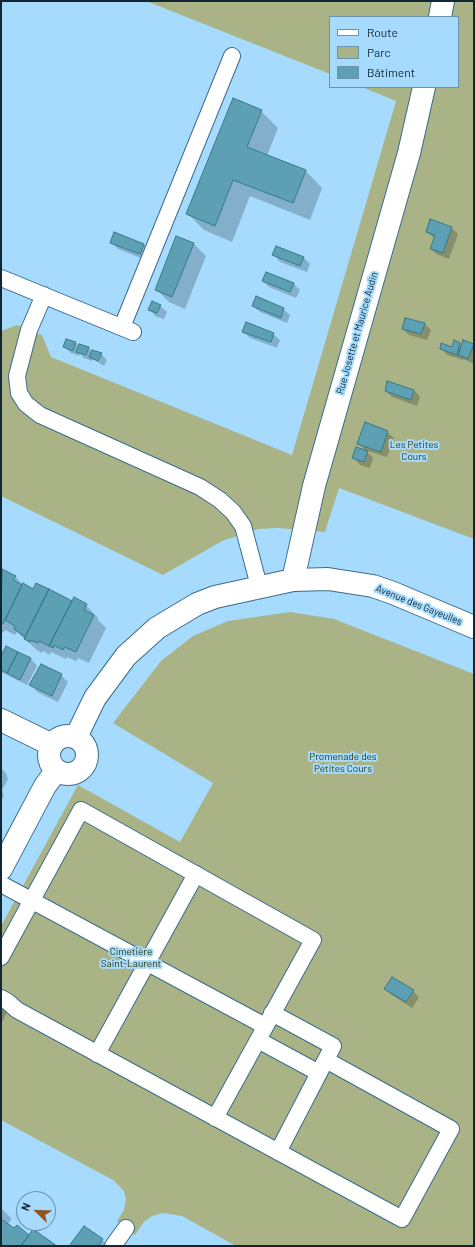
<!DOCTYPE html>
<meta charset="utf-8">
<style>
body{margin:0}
#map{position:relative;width:475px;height:1247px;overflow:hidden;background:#a6dbfe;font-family:Barlow,sans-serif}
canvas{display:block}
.frame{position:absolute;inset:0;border:2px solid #112633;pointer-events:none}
.legend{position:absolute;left:329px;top:16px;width:130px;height:72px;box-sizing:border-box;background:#a6dbfe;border:1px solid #6a93ad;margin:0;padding:5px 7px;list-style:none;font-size:12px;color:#112633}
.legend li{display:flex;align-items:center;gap:8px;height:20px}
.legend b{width:20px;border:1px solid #6a93ad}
.north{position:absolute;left:16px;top:1191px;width:40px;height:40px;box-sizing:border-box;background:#a6dbfe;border:1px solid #6a93ad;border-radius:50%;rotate:293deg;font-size:11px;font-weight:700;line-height:16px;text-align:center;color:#112633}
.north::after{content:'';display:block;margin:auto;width:14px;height:18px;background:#93541b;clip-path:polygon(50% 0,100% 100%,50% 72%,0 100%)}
</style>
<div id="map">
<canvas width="475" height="1247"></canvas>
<div class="frame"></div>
<ul class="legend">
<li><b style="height:5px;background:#fff"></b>Route</li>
<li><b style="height:11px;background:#a9b385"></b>Parc</li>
<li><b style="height:11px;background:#5da0b3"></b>Bâtiment</li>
</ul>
<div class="north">N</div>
</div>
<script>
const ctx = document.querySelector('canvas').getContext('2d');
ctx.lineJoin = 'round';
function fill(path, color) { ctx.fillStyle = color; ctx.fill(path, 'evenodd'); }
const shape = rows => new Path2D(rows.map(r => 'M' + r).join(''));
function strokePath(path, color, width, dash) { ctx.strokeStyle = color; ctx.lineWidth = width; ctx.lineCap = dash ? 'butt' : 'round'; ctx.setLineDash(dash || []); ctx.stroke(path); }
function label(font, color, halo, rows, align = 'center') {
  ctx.font = font + ' Barlow,sans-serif'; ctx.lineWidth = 4; ctx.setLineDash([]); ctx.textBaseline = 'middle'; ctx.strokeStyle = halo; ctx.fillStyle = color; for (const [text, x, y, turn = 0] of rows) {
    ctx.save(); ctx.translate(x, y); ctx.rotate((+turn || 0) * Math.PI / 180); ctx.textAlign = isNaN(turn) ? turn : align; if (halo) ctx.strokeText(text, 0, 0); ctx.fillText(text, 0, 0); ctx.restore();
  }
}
fill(shape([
 [146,1,474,1,474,539,339,488,325,532,278,528,258,529,222,541,163,575,1,496,1,331,17,325,42,335,51,357,292,455,396,101,362,87,458,87,458,17,330,17,330,74],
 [290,612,334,619,474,674,474,1246,236,1246,182,1216,163,1213,152,1216,144,1222,135,1235,117,1221,124,1210,126,1199,124,1191,113,1180,1,1120,1,926,78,785,180,842,213,783,113,723,161,661,193,636,228,621]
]), '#a9b385');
fill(shape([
 [261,111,278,128,267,156,306,171,322,188,310,220,250,196,232,242,204,230,187,213],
 [452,228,458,234,449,259,438,255,431,249,435,239,427,232],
 [177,238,194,244,206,256,185,309,169,302,156,289],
 [111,242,144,244,150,251,146,260,118,249],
 [277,248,304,258,310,264,307,272,280,262,274,255],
 [263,281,293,283,300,290,296,298,269,287],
 [160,306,167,312,164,319,155,316,149,309],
 [253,306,283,309,290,315,287,323,260,312],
 [425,324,431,330,427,340,409,335,403,329],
 [244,332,273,334,280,340,277,348,250,338],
 [454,342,462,346,474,346,474,364,463,359,463,360,447,355,441,348,453,348],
 [76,343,79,347,80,345,89,348,92,352,101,354,107,360,104,366,93,359,92,361,84,358,80,354,79,356,71,353,65,347],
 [414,390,420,397,417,406,392,397,386,391],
 [387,432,394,438,387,457,365,450,358,443],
 [367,452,373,458,370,468,360,465,354,458],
 [1,571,15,576,23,585,34,590,86,605,98,618,98,620,106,628,89,663,78,658,76,661,67,657,66,659,51,652,50,655,43,651,42,653,38,651,17,632,15,635,5,630,3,633,1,632],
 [6,647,31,659,37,666,27,685,1,672,1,658],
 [61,675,68,682,58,702,37,692,31,685],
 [1,768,6,773,8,779,2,790,4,796,1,801],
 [385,989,413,991,419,997,412,1008,392,995],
 [1,1006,7,1012,2,1022,1,1022],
 [1,1208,12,1219,7,1225,29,1236,55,1246,1,1246],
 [102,1240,108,1246,71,1246]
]), '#0003');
const building = shape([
 [233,98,262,110,247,147,306,170,293,203,233,180,215,226,186,214,233,98],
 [430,219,452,227,443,253,430,249,435,235,426,232,430,219],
 [114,232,144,244,140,254,110,243,114,232],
 [176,236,194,243,172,297,155,290,176,236],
 [276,246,304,257,300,266,272,255,276,246],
 [266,272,294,283,290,292,262,281,266,272],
 [256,296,284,308,281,318,252,306,256,296],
 [152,301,161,305,157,313,148,310,152,301],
 [405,318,425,323,421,334,402,329,405,318],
 [246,322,274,333,271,342,242,332,246,322],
 [66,339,76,342,73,351,63,347,66,339],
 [454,340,460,343,457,355,440,349,441,343,452,347,454,340],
 [463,340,474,344,468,359,458,355,463,340],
 [79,344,89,347,86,355,76,352,79,344],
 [92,350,102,353,98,361,89,357,92,350],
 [387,381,414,390,411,400,385,391,387,381],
 [365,422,388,431,381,452,357,444,365,422],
 [356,447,368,451,364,462,352,458,356,447],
 [2,569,16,576,13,580,22,585,3,624,1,623,2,569],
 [23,583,33,589,36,583,49,589,25,637,14,629,15,626,5,620,23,583],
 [49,589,72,601,49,646,39,641,38,643,30,640,30,642,24,639,49,589],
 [74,597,87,604,84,610,94,615,76,652,65,647,63,650,54,645,53,648,49,646,74,597],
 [6,646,18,652,7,673,1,670,1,656,6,646],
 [18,652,31,658,20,680,7,673,18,652],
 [41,664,62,674,52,696,29,685,41,664],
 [392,977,414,990,406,1002,384,989,392,977],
 [1,1219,14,1228,17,1225,29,1235,21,1246,1,1246,1,1219],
 [84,1226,103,1239,98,1246,69,1246,84,1226],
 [33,1229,57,1246,21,1246,33,1229]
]);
fill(building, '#5da0b3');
strokePath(building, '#35798b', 1);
const service = shape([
 [1,278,133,332],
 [44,295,29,330,17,376,19,393,26,404,40,415,200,487,220,500,233,512,243,526,259,586],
 [122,327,232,56],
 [1,884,265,1026],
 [1,957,81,810,313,940,215,1118],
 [1,998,8,1002,17,1010,402,1219,451,1129,326,1060],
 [272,1013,333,1046,278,1152],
 [258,1040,319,1073],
 [97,1054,196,874],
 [113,1246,126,1228]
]);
const minor = shape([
 [440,17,443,1],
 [293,580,314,486,409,153,424,87],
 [1,720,52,745]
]);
const tertiary = shape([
 '49 755a19 19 0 1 1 38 0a19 19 0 1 1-38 0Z',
 [76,737,95,698,126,656,157,628,197,604,215,597,293,580,328,579,373,586,393,593,474,627],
 [1,869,45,786,56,771]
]);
strokePath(service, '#3a6c8b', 18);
strokePath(minor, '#3a6c8b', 24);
strokePath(tertiary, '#3a6c8b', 24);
strokePath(service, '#fff', 16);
strokePath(minor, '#fff', 22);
strokePath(tertiary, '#fff', 22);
label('10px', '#112633', '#a6dbfe', [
 ["Rue Josette et Maurice Audin",357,333,-74],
 ["Avenue des Gayeulles",419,605,22]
]);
label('10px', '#303707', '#a6dbfe', [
 ["Les Petites",414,445],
 ["Cours",414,457],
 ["Promenade des",343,757],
 ["Petites Cours",343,769],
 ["Cimetière",131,952],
 ["Saint-Laurent",131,964]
]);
</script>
